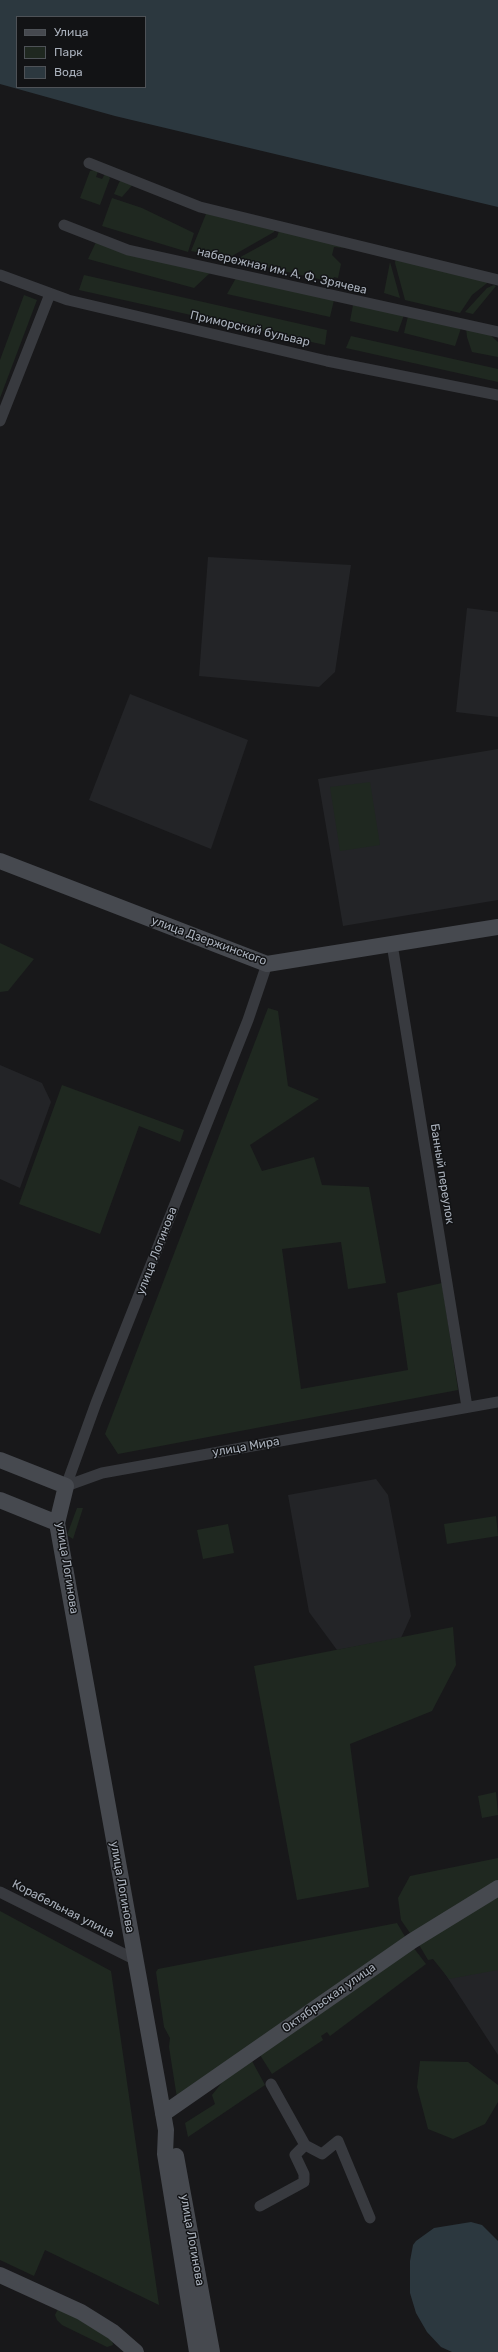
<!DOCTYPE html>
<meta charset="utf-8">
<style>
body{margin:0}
#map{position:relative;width:498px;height:2352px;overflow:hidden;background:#18181a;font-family:Rubik,sans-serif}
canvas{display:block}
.legend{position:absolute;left:16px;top:16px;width:130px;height:72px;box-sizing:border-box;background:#121315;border:1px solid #4e5257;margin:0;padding:5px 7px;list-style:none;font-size:12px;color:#a9b0bb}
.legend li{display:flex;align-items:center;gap:8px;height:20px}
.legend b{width:20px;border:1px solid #4e5257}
</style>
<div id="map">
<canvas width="498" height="2352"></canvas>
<ul class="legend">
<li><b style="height:5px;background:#46494f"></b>Улица</li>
<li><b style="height:11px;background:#1f2820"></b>Парк</li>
<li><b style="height:11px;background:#2c383f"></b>Вода</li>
</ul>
</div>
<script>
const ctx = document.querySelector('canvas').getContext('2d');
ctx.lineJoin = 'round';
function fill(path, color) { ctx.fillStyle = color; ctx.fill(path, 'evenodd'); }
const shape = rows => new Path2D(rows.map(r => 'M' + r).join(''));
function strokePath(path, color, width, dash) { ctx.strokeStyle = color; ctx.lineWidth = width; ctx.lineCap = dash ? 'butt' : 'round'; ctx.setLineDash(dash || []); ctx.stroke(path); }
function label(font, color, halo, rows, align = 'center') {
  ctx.font = font + ' Rubik,sans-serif'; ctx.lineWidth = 3; ctx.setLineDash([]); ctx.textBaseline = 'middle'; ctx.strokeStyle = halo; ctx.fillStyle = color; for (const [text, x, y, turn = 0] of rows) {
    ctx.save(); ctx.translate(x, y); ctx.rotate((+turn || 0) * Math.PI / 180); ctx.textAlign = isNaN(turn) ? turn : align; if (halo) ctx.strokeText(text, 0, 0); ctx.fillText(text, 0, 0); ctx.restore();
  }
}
fill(shape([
 [208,557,351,565,335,672,319,687,199,676],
 [467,608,498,612,498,717,456,712],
 [130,694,248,740,211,849,89,800],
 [498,749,498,900,343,926,318,779],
 [0,1065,42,1083,51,1102,20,1188,0,1179],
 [376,1479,388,1495,411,1616,401,1638,337,1650,309,1612,288,1495],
 [498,1927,498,2055,438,1963]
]), '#232427');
fill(shape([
 [99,169,96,177,102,179,106,172,110,178,100,205,80,198,90,171],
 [122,176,135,182,122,197,114,194],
 [112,198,142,208,194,233,188,252,102,226],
 [208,209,276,226,274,232,232,256,204,250,203,253,191,251],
 [279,231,346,246,345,248,334,247,332,255,341,264,338,278,334,277,332,282,235,260,277,237],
 [96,242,211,272,194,288,88,259],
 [396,257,491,280,472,295,460,313,405,300,395,263],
 [390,262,400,298,384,293],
 [84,275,327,330,325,345,79,290],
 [236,278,334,300,330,317,227,294],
 [494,285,496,286,473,314,465,312,487,288],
 [24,295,37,300,0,398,0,360],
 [353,305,404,315,398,332,350,321],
 [408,316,461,328,455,346,404,333],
 [466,327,487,332,498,342,498,357,472,352,467,337],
 [351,336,498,369,498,382,346,348],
 [370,782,380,845,340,851,330,787],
 [0,943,34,959,8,991,0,992],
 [268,1008,278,1011,288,1086,319,1099,250,1145,262,1171,314,1157,322,1185,369,1187,386,1283,348,1289,341,1242,282,1249,301,1389,408,1370,397,1293,442,1283,458,1390,118,1454,105,1434],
 [62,1085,184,1130,180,1142,139,1126,100,1234,19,1204],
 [77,1508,83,1508,73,1539,67,1535],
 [496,1516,498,1536,447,1544,444,1524],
 [228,1524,234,1553,203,1559,197,1530],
 [453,1627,456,1665,432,1711,350,1744,369,1887,297,1900,254,1666],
 [496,1792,498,1815,482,1818,478,1796],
 [498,1858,498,1883,412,1936,401,1920,398,1898,410,1876],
 [498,1896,498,1970,449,1979,433,1959,428,1960,418,1943],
 [0,1911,111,1971,159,2305,45,2250,34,2276,0,2260],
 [397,1923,407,1940,177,2098,169,2047,170,2038,164,2027,156,1972,158,1969],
 [413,1947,426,1964,330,2036,327,2032,321,2036,323,2040,272,2074,260,2055],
 [252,2061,265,2085,188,2137,185,2123,215,2104,212,2095,224,2080],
 [420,2061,468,2062,498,2085,498,2102,485,2124,453,2139,428,2129,417,2087],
 [59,2307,112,2340,113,2345,107,2347,62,2325,57,2320,55,2315]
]), '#1f2820');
fill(shape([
 [0,0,498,0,498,207,115,116,0,84],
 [17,17,145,17,145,87,17,87],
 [471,2222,482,2225,498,2241,498,2352,452,2352,441,2347,427,2332,416,2313,410,2293,410,2261,413,2245,416,2241,434,2228]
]), '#2c383f');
strokePath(shape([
 [89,163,200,207,498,280],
 [64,225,128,250,498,332],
 [0,275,68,300,327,361,498,395],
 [0,421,50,294],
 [392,944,467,1407],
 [66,1486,96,1403,248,1020,267,964],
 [66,1486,102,1473,498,1402],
 [0,1892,136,1960],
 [305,2145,322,2154,338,2141,370,2218],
 [260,2206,304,2182,304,2174,295,2155,305,2145,271,2084]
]), '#383a3f', 11);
strokePath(shape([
 [0,861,267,964,498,927],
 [0,1460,66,1486,57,1523,159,2090,166,2130,165,2154,197,2352],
 [0,1500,57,1523],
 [163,2114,412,1941,498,1888],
 [176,2156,212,2352],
 [0,2275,81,2312,113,2332,136,2352]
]), '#46494f', 16);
label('12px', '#a9b0bb', '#121315', [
 ["набережная им. А. Ф. Зрячева",282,271,13],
 ["Приморский бульвар",250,329,13],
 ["улица Дзержинского",209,941,20],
 ["Банный переулок",442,1174,81],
 ["улица Логинова",157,1251,-69],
 ["улица Мира",246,1447,-10],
 ["улица Логинова",67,1568,81],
 ["улица Логинова",122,1887,80],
 ["Корабельная улица",63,1909,27],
 ["Октябрьская улица",329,1998,-35],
 ["улица Логинова",192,2240,80]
]);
</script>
